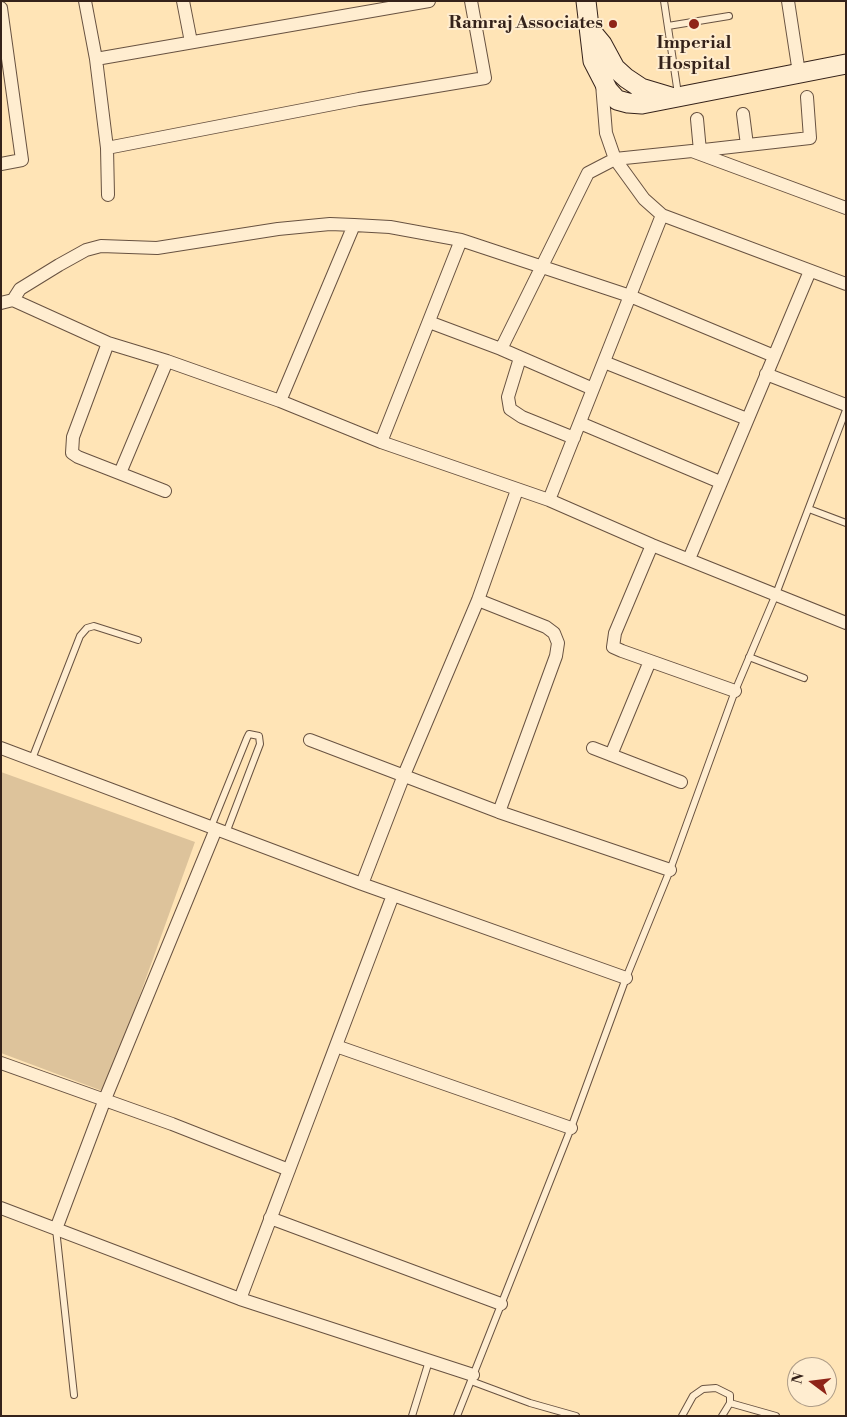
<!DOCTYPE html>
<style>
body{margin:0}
#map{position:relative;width:847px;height:1417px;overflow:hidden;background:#ffe4b6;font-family:"Libre Bodoni",serif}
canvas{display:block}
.frame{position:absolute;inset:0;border:2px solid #35221a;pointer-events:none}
.north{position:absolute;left:787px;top:1357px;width:50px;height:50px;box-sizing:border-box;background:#ffedd0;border:1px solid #ae9c87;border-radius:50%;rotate:285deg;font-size:14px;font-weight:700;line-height:20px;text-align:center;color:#35221a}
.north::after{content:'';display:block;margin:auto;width:18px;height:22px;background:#8f2418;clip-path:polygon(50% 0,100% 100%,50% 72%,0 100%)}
</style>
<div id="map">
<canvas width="847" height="1417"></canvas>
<div class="frame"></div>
<div class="north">N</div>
</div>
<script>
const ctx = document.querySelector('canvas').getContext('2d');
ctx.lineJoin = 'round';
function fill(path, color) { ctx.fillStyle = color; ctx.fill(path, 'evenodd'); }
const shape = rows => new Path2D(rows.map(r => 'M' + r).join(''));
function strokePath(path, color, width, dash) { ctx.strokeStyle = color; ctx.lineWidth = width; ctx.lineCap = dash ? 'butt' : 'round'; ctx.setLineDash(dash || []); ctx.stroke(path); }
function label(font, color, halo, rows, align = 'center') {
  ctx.font = font + ' "Libre Bodoni",serif'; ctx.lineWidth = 4; ctx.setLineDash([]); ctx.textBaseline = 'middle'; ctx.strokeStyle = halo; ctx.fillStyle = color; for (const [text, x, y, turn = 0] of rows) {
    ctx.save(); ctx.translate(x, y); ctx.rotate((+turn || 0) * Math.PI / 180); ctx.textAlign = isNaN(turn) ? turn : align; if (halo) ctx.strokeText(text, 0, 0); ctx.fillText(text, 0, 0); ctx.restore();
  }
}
fill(shape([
 [1,772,195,842,105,1092,1,1053]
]), '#ddc39b');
const lane = shape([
 [664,1,678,94],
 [668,26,729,16],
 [809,509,846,523],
 [749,657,804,678],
 [32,759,80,636,87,628,94,626,138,640],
 [211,827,247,738,249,734,259,736,260,744,226,833],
 [56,1229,74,1395],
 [471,1381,530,1403,576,1416],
 [730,1403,776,1416],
 [412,1416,429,1361],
 [457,1416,571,1128,626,978,670,870,735,691,776,594,846,410],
 [682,1416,693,1396,703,1389,716,1388,730,1395,730,1403,722,1416]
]);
const street = shape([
 [85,1,96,59,107,148,359,99,485,78,471,1],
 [183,1,191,42],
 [788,1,799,73],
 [1,8,22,160,1,164],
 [96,59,429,1],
 [602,84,606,133,615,159,644,199,662,215],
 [743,114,747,145],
 [697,119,700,151],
 [107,148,108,195],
 [695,151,810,138,807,97],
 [13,300,20,289,59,265,86,250,101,246,157,248,278,229,330,224,354,225],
 [1,303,13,300,108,343,167,361,280,401,381,442,549,500,652,545,846,623],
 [429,322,501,349],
 [108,343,73,437,72,453,78,457,165,491],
 [520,358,508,397,510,409,522,417,574,438],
 [604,362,747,419],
 [766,374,846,405],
 [593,389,501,349,588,173,615,159,692,151,846,208],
 [280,401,354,225,390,227,461,240,630,296,774,356],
 [580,423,720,482],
 [381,442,461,240],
 [120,473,167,361],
 [549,500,662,215,846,284],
 [652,545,615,633,613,647,622,651,735,691],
 [689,559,810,271],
 [478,600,546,627,554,633,558,643,556,656,499,812],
 [310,740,499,812,670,870],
 [1,748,362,884,626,978],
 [593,748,681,782],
 [611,755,650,661],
 [362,884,404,775,478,600,517,490],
 [336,1046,571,1128],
 [1,1063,172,1124,289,1170],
 [1,1208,240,1299,473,1375],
 [270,1218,501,1304],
 [56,1229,105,1099,216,829],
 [240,1299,393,895]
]);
const secondary = shape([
 [586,1,593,61,608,90,617,100,628,103,642,104,846,64],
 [592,32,602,44,615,68,626,78,641,88,671,97]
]);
strokePath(lane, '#685241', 8);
strokePath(street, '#685241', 14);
strokePath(secondary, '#35221a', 21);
strokePath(lane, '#ffedd0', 6);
strokePath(street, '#ffedd0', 12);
strokePath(secondary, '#ffedd0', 19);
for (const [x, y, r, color] of [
 [613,24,5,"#8f2418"],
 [694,24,6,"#8f2418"]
]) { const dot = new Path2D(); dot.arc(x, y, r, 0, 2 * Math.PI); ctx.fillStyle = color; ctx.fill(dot); strokePath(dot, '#ffedd0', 2); }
label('bold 18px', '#35221a', '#ffedd0', [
 ["Ramraj Associates",603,24],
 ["Imperial",694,44,"center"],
 ["Hospital",694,65,"center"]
], 'right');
</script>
